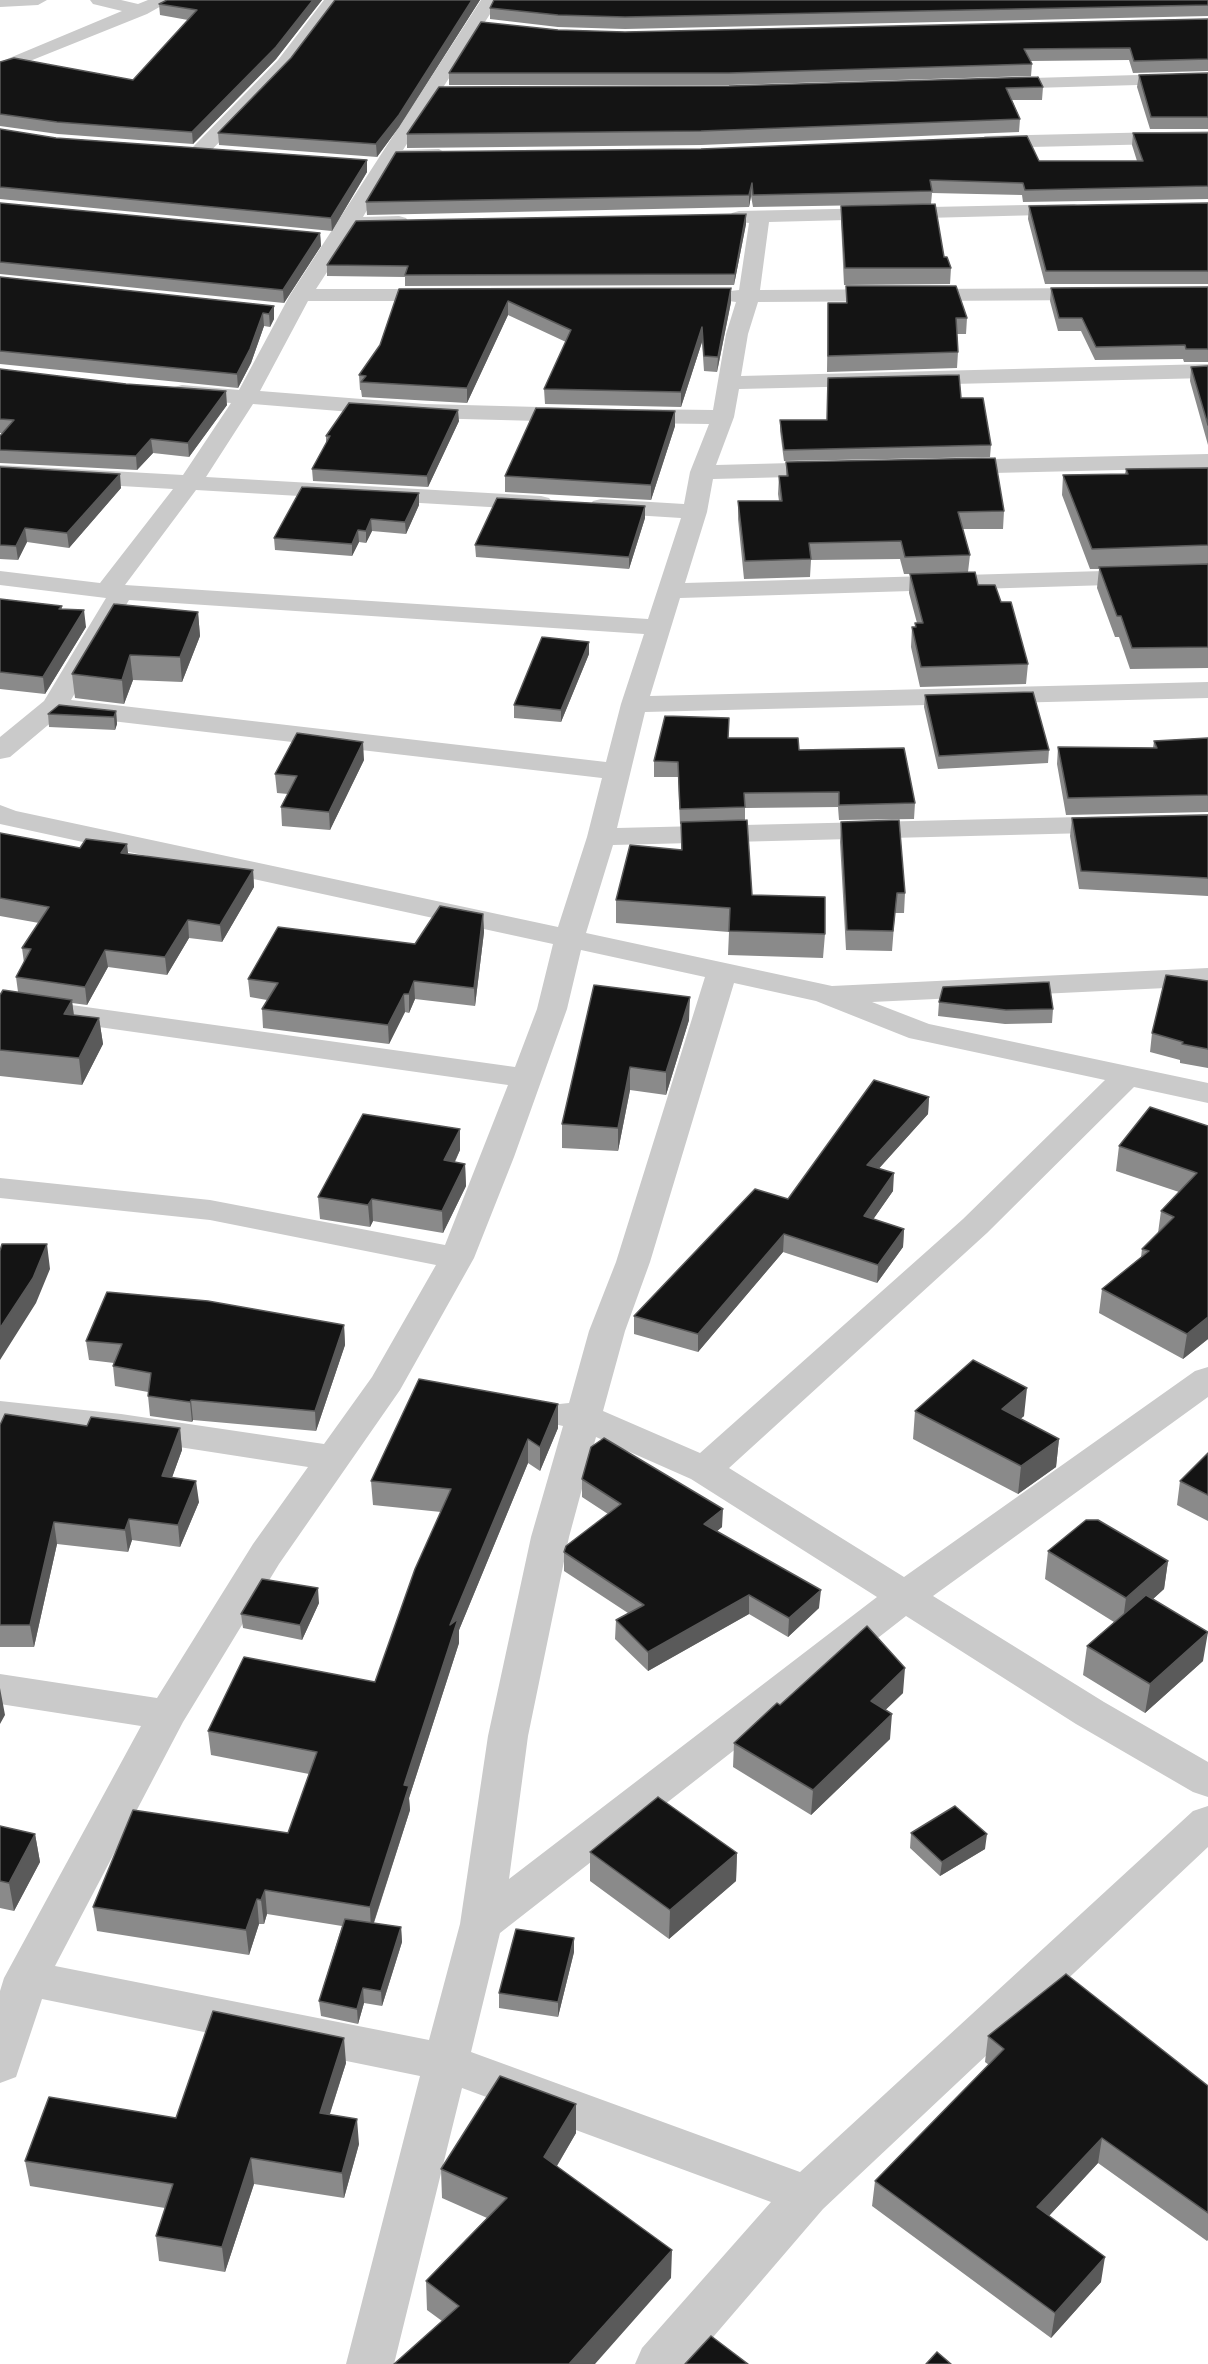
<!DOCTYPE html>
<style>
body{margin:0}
canvas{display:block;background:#fff}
</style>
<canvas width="1208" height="2364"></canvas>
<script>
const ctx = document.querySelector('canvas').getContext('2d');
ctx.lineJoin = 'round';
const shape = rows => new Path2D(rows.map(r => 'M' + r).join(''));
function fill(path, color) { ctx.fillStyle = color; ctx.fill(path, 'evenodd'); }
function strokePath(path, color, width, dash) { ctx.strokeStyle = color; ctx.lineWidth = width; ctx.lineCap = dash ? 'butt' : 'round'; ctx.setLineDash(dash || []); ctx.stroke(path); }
fill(shape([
 [0,0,47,0,38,5,0,7,0,0],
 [90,0,121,0,138,4,148,0,172,0,147,14,0,73,0,62,122,11,93,4,90,0],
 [324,0,342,0,290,68,205,157,191,157,188,153,191,149,278,60,324,0],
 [481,0,499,0,403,150,439,149,449,155,439,161,395,162,363,217,399,216,406,218,409,222,406,226,399,228,355,229,316,289,443,289,450,291,454,295,450,299,443,301,308,301,260,391,425,404,577,408,585,410,588,415,585,420,577,422,425,418,253,404,206,477,541,496,549,498,553,503,549,508,541,510,196,490,125,585,648,619,681,518,601,513,593,511,589,506,593,501,601,499,684,504,690,472,709,424,632,423,624,421,621,416,624,411,632,409,713,410,726,334,736,302,722,300,718,296,722,292,739,290,749,223,732,221,729,217,732,213,739,211,1074,204,1081,206,1084,210,1081,214,769,222,760,290,1094,288,1101,290,1105,294,1101,298,1094,300,758,302,748,334,741,376,1208,364,1208,378,739,389,734,417,716,465,830,462,838,464,842,469,838,474,830,476,713,479,707,512,685,583,1208,568,1208,582,680,598,650,696,1208,682,1208,698,645,712,617,828,1208,814,1208,830,613,845,586,933,832,986,1208,968,1208,986,872,1002,929,1024,1208,1083,1208,1103,1134,1087,987,1233,729,1468,904,1577,1195,1371,1208,1367,1208,1397,933,1596,1104,1702,1208,1762,1208,1797,1193,1792,1076,1724,906,1616,500,1933,471,2052,800,2172,1193,1811,1208,1806,1208,1847,823,2209,690,2364,635,2364,642,2348,771,2202,462,2088,394,2364,346,2364,420,2076,42,1999,16,2077,0,2083,0,1991,4,1978,141,1726,0,1704,0,1674,157,1698,253,1544,308,1467,121,1438,0,1425,0,1401,121,1414,324,1444,372,1377,436,1265,210,1220,0,1198,0,1178,210,1200,445,1245,508,1085,0,1013,0,995,515,1067,537,1009,553,944,0,824,0,805,16,811,558,927,587,837,602,778,60,715,10,757,0,759,0,737,44,701,106,598,0,585,0,571,100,583,173,489,0,479,0,465,183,475,231,403,182,399,174,397,171,392,174,387,182,385,239,390,290,295,481,0],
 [129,600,644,634,621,704,606,762,71,700,129,600],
 [581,950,705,977,616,1262,589,1331,569,1403,550,1405,545,1414,550,1423,563,1426,531,1537,488,1736,460,1924,429,2040,55,1966,183,1722,279,1564,400,1390,474,1258,514,1157,567,1009,581,950],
 [734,983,816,1001,909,1038,1105,1080,963,1219,700,1453,603,1411,625,1331,650,1262,734,983],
 [596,1437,691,1479,877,1597,509,1879,528,1736,569,1537,596,1437],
 [1208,73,1208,83,997,89,988,84,997,79,1208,73],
 [1208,131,1208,143,985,148,976,142,985,136,1208,131],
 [1208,454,1208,468,950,474,942,472,938,467,942,462,950,460,1208,454]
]), '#cacaca');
fill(shape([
 [322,0,276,59,193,144,58,134,0,126,0,62,133,80,188,20,160,15,159,4],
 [335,0,480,0,399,127,377,157,219,145,218,133,291,58],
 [1208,0,1208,16,625,29,558,27,490,19,490,8],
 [1208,19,1208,71,1133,73,1129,60,1030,61,1032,64,1031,76,729,85,449,85,449,73,558,30,625,32],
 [1208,73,1208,129,1150,129,1137,87,1139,75],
 [439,87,1043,87,1042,100,1012,100,1020,119,1019,132,701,145,407,148,407,134],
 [0,129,56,138,367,160,367,172,332,231,0,199],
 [1133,133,1208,133,1208,199,1023,202,1022,195,932,193,931,204,753,207,751,196,749,207,367,215,366,202,1039,161,1137,161,1132,145],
 [0,203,320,233,321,246,284,303,0,274],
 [1208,203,1208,284,1045,284,1028,219,1029,206],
 [841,206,944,257,951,268,950,284,844,285,841,222],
 [746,224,734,285,405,286,405,277,327,276,327,265],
 [0,277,274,306,274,319,270,327,264,326,251,363,238,388,0,364],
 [846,286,967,318,966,334,957,334,958,352,957,368,827,372,828,303,846,303],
 [1208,287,1208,362,1184,362,1183,359,1095,360,1081,331,1058,331,1050,301,1051,288],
 [399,289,731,302,717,372,704,371,702,342,681,407,545,404,544,389,566,342,508,315,467,403,362,397,361,390,360,390,359,375,380,345],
 [1208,366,1208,445,1190,381,1191,367],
 [0,369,227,405,189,457,153,453,137,470,0,463,0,436,2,433,0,433],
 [828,378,961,398,991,445,990,457,784,461,780,431,780,420,827,420],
 [675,411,675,426,651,500,505,492,505,476],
 [459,421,428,487,313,481,312,469,326,444,326,436],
 [786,462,1004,511,1003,529,962,529,970,555,968,572,978,585,1001,602,1028,664,1026,684,920,687,911,647,912,627,915,627,915,623,917,623,909,593,910,574,904,574,900,559,811,560,810,577,744,579,738,519,738,501,779,501,778,494,779,476,786,476],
 [0,467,121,488,69,548,27,542,18,560,0,559],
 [1208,468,1208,668,1130,669,1119,637,1115,637,1097,588,1099,569,1090,569,1062,495,1063,475,1125,474,1126,469],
 [419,493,419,505,406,534,372,531,366,543,359,542,352,556,275,550,274,538],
 [645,518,629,569,476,557,475,545],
 [0,599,62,606,62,610,86,627,45,694,0,689],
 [198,612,200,636,182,682,133,680,124,704,75,698,72,674],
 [589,642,589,654,561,722,514,718,514,705],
 [925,695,1049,750,1048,763,938,769,924,707],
 [116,711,117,724,115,730,49,727,48,714],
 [728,738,799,750,915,803,914,819,839,820,838,807,745,808,745,821,752,895,825,934,823,958,728,955,729,932,616,923,616,900,681,850,681,824,680,824,678,777,654,777,654,761],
 [1208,738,1208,812,1066,815,1057,764,1058,747,1153,748,1154,741],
 [364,760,330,830,282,826,281,807,288,794,277,793,275,774],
 [1208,815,1208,896,1079,889,1070,836,1072,818],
 [841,822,905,893,904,913,895,913,892,951,846,950,840,842],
 [0,833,80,848,253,870,254,887,222,942,189,938,167,975,108,967,87,1005,72,1003,74,1015,99,1018,103,1044,82,1085,0,1076,0,995,18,992,16,977,24,963,22,948,39,923,0,916],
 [483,914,484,932,475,1006,415,999,409,1013,405,1012,389,1044,263,1028,262,1009,267,1000,250,997,248,979,415,944],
 [1208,981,1208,1068,1180,1063,1180,1060,1150,1052,1152,1033],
 [594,985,689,1020,666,1095,630,1090,618,1151,562,1148,562,1124],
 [939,1002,1053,1009,1052,1023,1005,1024,938,1016],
 [929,1097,928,1114,879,1168,893,1191,873,1219,904,1229,903,1247,877,1283,783,1252,698,1352,634,1334,634,1316,788,1199],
 [1208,1126,1208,1339,1183,1359,1099,1313,1102,1289,1141,1257,1142,1249,1158,1233,1161,1211,1179,1192,1116,1171,1119,1146],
 [460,1129,460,1150,455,1162,465,1164,466,1186,443,1233,373,1221,370,1227,320,1219,318,1197],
 [344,1325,345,1345,316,1431,193,1420,192,1422,150,1416,148,1396,148,1392,115,1386,113,1366,114,1363,89,1360,86,1341],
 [558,1404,558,1428,540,1471,528,1463,459,1630,459,1643,409,1798,410,1810,374,1923,401,1927,402,1942,382,2006,364,2003,358,2024,321,2016,319,2001,342,1926,267,1914,264,1924,259,1924,249,1955,97,1931,93,1907,288,1833,309,1774,211,1755,208,1731,375,1682,441,1512,373,1505,371,1481],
 [915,1411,1024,1416,1020,1419,1059,1439,1056,1467,1018,1494,913,1439],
 [0,1425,180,1428,182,1450,172,1477,199,1502,180,1547,132,1540,128,1552,57,1544,34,1647,0,1647],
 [1208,1453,1208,1521,1177,1505,1180,1481],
 [582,1479,722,1527,717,1531,819,1608,788,1637,749,1614,648,1671,615,1639,616,1620,628,1613,564,1571,564,1552,608,1514,582,1497],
 [1048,1551,1168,1561,1164,1589,1153,1599,1203,1661,1145,1713,1083,1675,1087,1646,1114,1622,1045,1579],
 [319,1603,302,1640,243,1628,241,1614],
 [903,1693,885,1710,890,1739,811,1815,733,1767,734,1743,780,1705],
 [0,1826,35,1834,40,1862,14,1911,0,1908],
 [911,1833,985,1849,940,1876,910,1848],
 [590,1852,737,1853,736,1881,669,1939,590,1881],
 [574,1938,574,1952,558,2017,499,2008,499,1993],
 [988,2036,1208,2086,1208,2240,1207,2241,1098,2163,1049,2216,1101,2282,1051,2338,872,2206,875,2181,989,2065,985,2062],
 [346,2063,330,2114,359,2144,344,2198,254,2184,225,2272,159,2261,156,2236,165,2208,30,2186,25,2161,176,2118],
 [576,2104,576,2133,557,2166,671,2278,442,2321,427,2310,426,2281,487,2218,442,2198,441,2169]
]), '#8a8a8a');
fill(shape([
 [313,0,322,0,276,59,193,144,192,132],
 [472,0,480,0,399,127,377,157,376,144],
 [367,160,367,172,332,231,331,218],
 [752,183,751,196,749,207,749,195],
 [746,214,746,224,734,285,735,274],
 [320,233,321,246,284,303,283,290],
 [731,288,731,302,717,372,718,357],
 [508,301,508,315,467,403,467,388],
 [274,306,274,319,270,327,269,314],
 [263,313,264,326,251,363,238,388,237,374],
 [702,327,702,342,681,407,681,392],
 [226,391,227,405,189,457,188,443],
 [458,410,459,421,428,487,427,476],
 [675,411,675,426,651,500,651,485],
 [151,439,153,453,137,470,136,456],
 [120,474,121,488,69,548,67,533],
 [419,493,419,505,406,534,405,522],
 [645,506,645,518,629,569,629,557],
 [371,519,372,531,366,543,366,531],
 [25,528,27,542,18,560,16,546],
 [358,530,359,542,352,556,352,544],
 [84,610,86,627,45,694,43,677],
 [198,612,200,636,182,682,180,657],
 [589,642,589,654,561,722,561,710],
 [130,655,133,680,124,704,122,680],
 [116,711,117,724,115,730,114,717],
 [363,742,364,760,330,830,329,812],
 [127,844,129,861,121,853],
 [253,870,254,887,222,942,220,925],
 [483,914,484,932,475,1006,474,988],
 [188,920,189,938,167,975,165,957],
 [105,950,108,967,87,1005,85,987],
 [414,981,415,999,409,1013,409,994],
 [404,994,405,1012,389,1044,388,1025],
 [690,997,689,1020,666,1095,666,1072],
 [72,1000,75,1026,64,1014],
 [99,1018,103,1044,82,1085,79,1058],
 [630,1067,630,1090,618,1151,618,1128],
 [929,1097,928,1114,866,1183,867,1165],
 [460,1129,460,1150,445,1182,444,1160],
 [465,1164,466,1186,443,1233,442,1211],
 [894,1173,893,1191,863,1234,864,1216],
 [372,1199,373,1221,370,1227,368,1205],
 [904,1229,903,1247,877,1283,878,1265],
 [784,1234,783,1252,698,1352,698,1334],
 [47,1244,50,1269,36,1303,0,1360,0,1328],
 [1208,1317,1208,1339,1183,1359,1187,1334],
 [344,1325,345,1345,316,1431,315,1411],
 [1027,1388,1024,1416,999,1437,1002,1409],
 [191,1400,193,1420,192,1422,190,1402],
 [558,1404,558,1428,540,1471,540,1447],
 [180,1428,182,1450,165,1497,162,1476],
 [528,1439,528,1463,459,1630,459,1643,409,1798,410,1810,371,1931,370,1907,450,1625],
 [1059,1439,1056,1467,1018,1494,1021,1466],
 [196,1481,199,1502,180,1547,178,1525],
 [723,1509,722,1527,704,1542,704,1524],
 [129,1519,132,1540,128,1552,125,1530],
 [54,1522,57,1544,34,1647,30,1625],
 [1168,1561,1164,1589,1122,1627,1126,1598],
 [318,1588,319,1603,302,1640,300,1625],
 [821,1590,819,1608,788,1637,789,1618],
 [749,1595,749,1614,648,1671,648,1652],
 [1208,1632,1203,1661,1145,1713,1150,1684],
 [905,1668,903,1693,869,1726,871,1701],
 [0,1688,5,1715,0,1724],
 [892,1714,890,1739,811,1815,813,1790],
 [35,1834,40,1862,14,1911,9,1883],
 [987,1834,985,1849,940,1876,942,1862],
 [737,1853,736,1881,669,1939,670,1910],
 [265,1890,267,1914,264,1924,261,1900],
 [257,1899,259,1924,249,1955,246,1930],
 [401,1927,402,1942,382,2006,381,1991],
 [574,1938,574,1952,558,2017,558,2002],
 [363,1988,364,2003,358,2024,357,2009],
 [344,2038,346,2063,322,2138,320,2113],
 [576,2104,576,2133,545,2186,544,2157],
 [357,2119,359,2144,344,2198,342,2173],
 [1102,2138,1098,2163,1034,2232,1037,2207],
 [251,2158,254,2184,225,2272,222,2247],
 [672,2250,671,2278,595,2364,569,2364],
 [1105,2257,1101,2282,1051,2338,1055,2313]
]), '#5a5a5a');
const building = shape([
 [167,0,313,0,276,47,192,132,57,122,0,114,0,62,14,58,133,80,197,10,159,4,167,0],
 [335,0,472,0,399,115,376,144,218,133,291,58,335,0],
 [494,0,1208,0,1208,5,625,17,558,15,490,8,494,0],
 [1208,19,1208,59,1134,61,1130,48,1024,49,1032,64,729,73,449,73,481,22,558,30,625,32,1208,19],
 [1208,73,1208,117,1151,117,1139,75,1208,73],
 [1038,77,1043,87,1006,88,1020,119,701,131,407,134,439,87,729,86,1038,77],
 [0,129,56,138,367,160,331,218,0,187,0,129],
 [1133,133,1208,133,1208,186,1025,190,1023,183,930,180,932,191,753,195,752,183,749,195,366,202,396,152,701,149,1027,136,1039,161,1143,161,1133,133],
 [0,203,320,233,283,290,0,262,0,203],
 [1208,203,1208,271,1046,271,1029,206,1208,203],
 [935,204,944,257,947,257,951,268,845,268,841,206,935,204],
 [746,214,735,274,405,275,408,266,327,265,356,221,746,214],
 [0,277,274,306,269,314,263,313,250,349,237,374,0,351,0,277],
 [846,286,956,286,967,318,956,318,958,352,828,356,828,303,847,303,846,286],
 [1208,287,1208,349,1186,349,1185,345,1096,347,1082,318,1059,318,1051,288,1208,287],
 [731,288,718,357,704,356,702,327,681,392,544,389,571,330,508,301,467,388,361,382,366,376,359,375,380,345,399,289,731,288],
 [1208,366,1208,425,1191,367,1208,366],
 [0,369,126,384,226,391,188,443,151,439,136,456,0,450,0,436,14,420,0,419,0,369],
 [959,375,961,398,983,398,991,445,784,450,780,420,827,420,828,378,959,375],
 [349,403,458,410,427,476,312,469,330,436,326,436,349,403],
 [536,408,675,411,651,485,505,476,536,408],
 [995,458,1004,511,958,512,970,555,905,557,901,541,809,543,811,559,745,561,738,501,782,501,779,476,788,476,786,462,995,458],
 [0,467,120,474,67,533,25,528,16,546,0,545,0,467],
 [1208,468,1208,545,1092,549,1063,475,1128,474,1126,469,1208,468],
 [302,487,419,493,405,522,371,519,366,531,358,530,352,544,274,538,302,487],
 [497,498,645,506,629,557,475,545,497,498],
 [1208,564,1208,647,1132,648,1121,616,1117,616,1099,567,1208,564],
 [975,572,978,585,995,585,1001,602,1011,602,1028,664,921,667,912,627,916,627,915,623,923,623,910,574,975,572],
 [0,599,62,606,59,609,84,610,43,677,0,672,0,599],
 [114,604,198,612,180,657,130,655,122,680,72,674,114,604],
 [542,637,589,642,561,710,514,705,542,637],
 [1033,692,1049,750,939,756,925,695,1033,692],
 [59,705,116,711,114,717,48,714,59,705],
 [665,716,729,718,728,738,798,738,799,750,904,748,915,803,839,805,839,792,744,793,745,807,680,809,678,762,654,761,665,716],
 [297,733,363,742,329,812,281,807,297,776,275,774,297,733],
 [1208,738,1208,795,1068,798,1058,747,1157,748,1154,741,1208,738],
 [1208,815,1208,878,1081,871,1072,818,1208,815],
 [747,820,752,895,825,897,825,934,729,931,730,908,616,900,630,845,682,850,681,822,747,820],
 [899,820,905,893,897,893,893,931,847,930,841,822,899,820],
 [0,833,80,848,86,839,127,844,121,853,253,870,220,925,188,920,165,957,105,950,85,987,16,977,31,949,22,948,49,907,0,898,0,833],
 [440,906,483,914,474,988,414,981,409,994,404,994,388,1025,262,1009,278,983,248,979,278,927,415,944,440,906],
 [1166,975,1208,981,1208,1049,1182,1044,1183,1042,1152,1033,1166,975],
 [1049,982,1053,1009,1006,1010,939,1002,943,987,1049,982],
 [594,985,690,997,666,1072,630,1067,618,1128,562,1124,594,985],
 [3,990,72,1000,64,1014,99,1018,79,1058,0,1050,0,995,3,990],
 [874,1080,929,1097,867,1165,894,1173,864,1216,904,1229,878,1265,784,1234,698,1334,634,1316,755,1189,788,1199,874,1080],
 [1150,1107,1208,1126,1208,1317,1187,1334,1102,1289,1149,1251,1142,1249,1174,1217,1161,1211,1197,1173,1119,1146,1150,1107],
 [363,1114,460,1129,444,1160,465,1164,442,1211,372,1199,368,1205,318,1197,363,1114],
 [2,1244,47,1244,33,1278,0,1328,0,1251,2,1244],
 [107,1292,208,1301,344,1325,315,1411,191,1400,190,1402,148,1396,151,1373,113,1366,122,1344,86,1341,107,1292],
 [973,1360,1027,1388,1002,1409,1059,1439,1021,1466,915,1411,973,1360],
 [419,1379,558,1404,540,1447,528,1439,450,1625,458,1619,404,1785,409,1786,370,1907,265,1890,261,1900,257,1899,246,1930,93,1907,133,1810,288,1833,317,1752,208,1731,244,1657,375,1682,415,1569,451,1489,371,1481,419,1379],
 [5,1414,87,1426,91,1417,180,1428,162,1476,196,1481,178,1525,129,1519,125,1530,54,1522,30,1625,0,1625,0,1425,5,1414],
 [604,1438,723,1509,704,1524,821,1590,789,1618,749,1595,648,1652,616,1620,644,1605,564,1552,566,1546,621,1504,582,1479,591,1447,604,1438],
 [1208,1453,1208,1495,1180,1481,1208,1453],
 [1086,1520,1098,1520,1168,1561,1126,1598,1048,1551,1086,1520],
 [262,1579,318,1588,300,1625,241,1614,262,1579],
 [1146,1595,1208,1632,1150,1684,1087,1646,1146,1595],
 [867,1626,905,1668,871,1701,892,1714,813,1790,734,1743,777,1703,780,1705,867,1626],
 [658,1797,737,1853,670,1910,590,1852,658,1797],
 [955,1806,987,1834,942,1862,911,1833,955,1806],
 [0,1826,35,1834,9,1883,0,1881,0,1826],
 [345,1919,401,1927,381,1991,363,1988,357,2009,319,2001,345,1919],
 [516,1929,574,1938,558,2002,499,1993,516,1929],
 [1066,1974,1208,2086,1208,2213,1102,2138,1037,2207,1105,2257,1055,2313,875,2181,1004,2049,988,2036,1066,1974],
 [213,2011,344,2038,320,2113,357,2119,342,2173,251,2158,222,2247,156,2236,173,2184,25,2161,49,2097,176,2118,213,2011],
 [500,2076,576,2104,544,2157,672,2250,569,2364,394,2364,459,2306,426,2281,507,2198,441,2169,500,2076],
 [711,2336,748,2364,685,2364,711,2336],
 [937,2352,951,2364,926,2364,937,2352]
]);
fill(building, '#141414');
strokePath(building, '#5a5a5a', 1.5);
</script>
